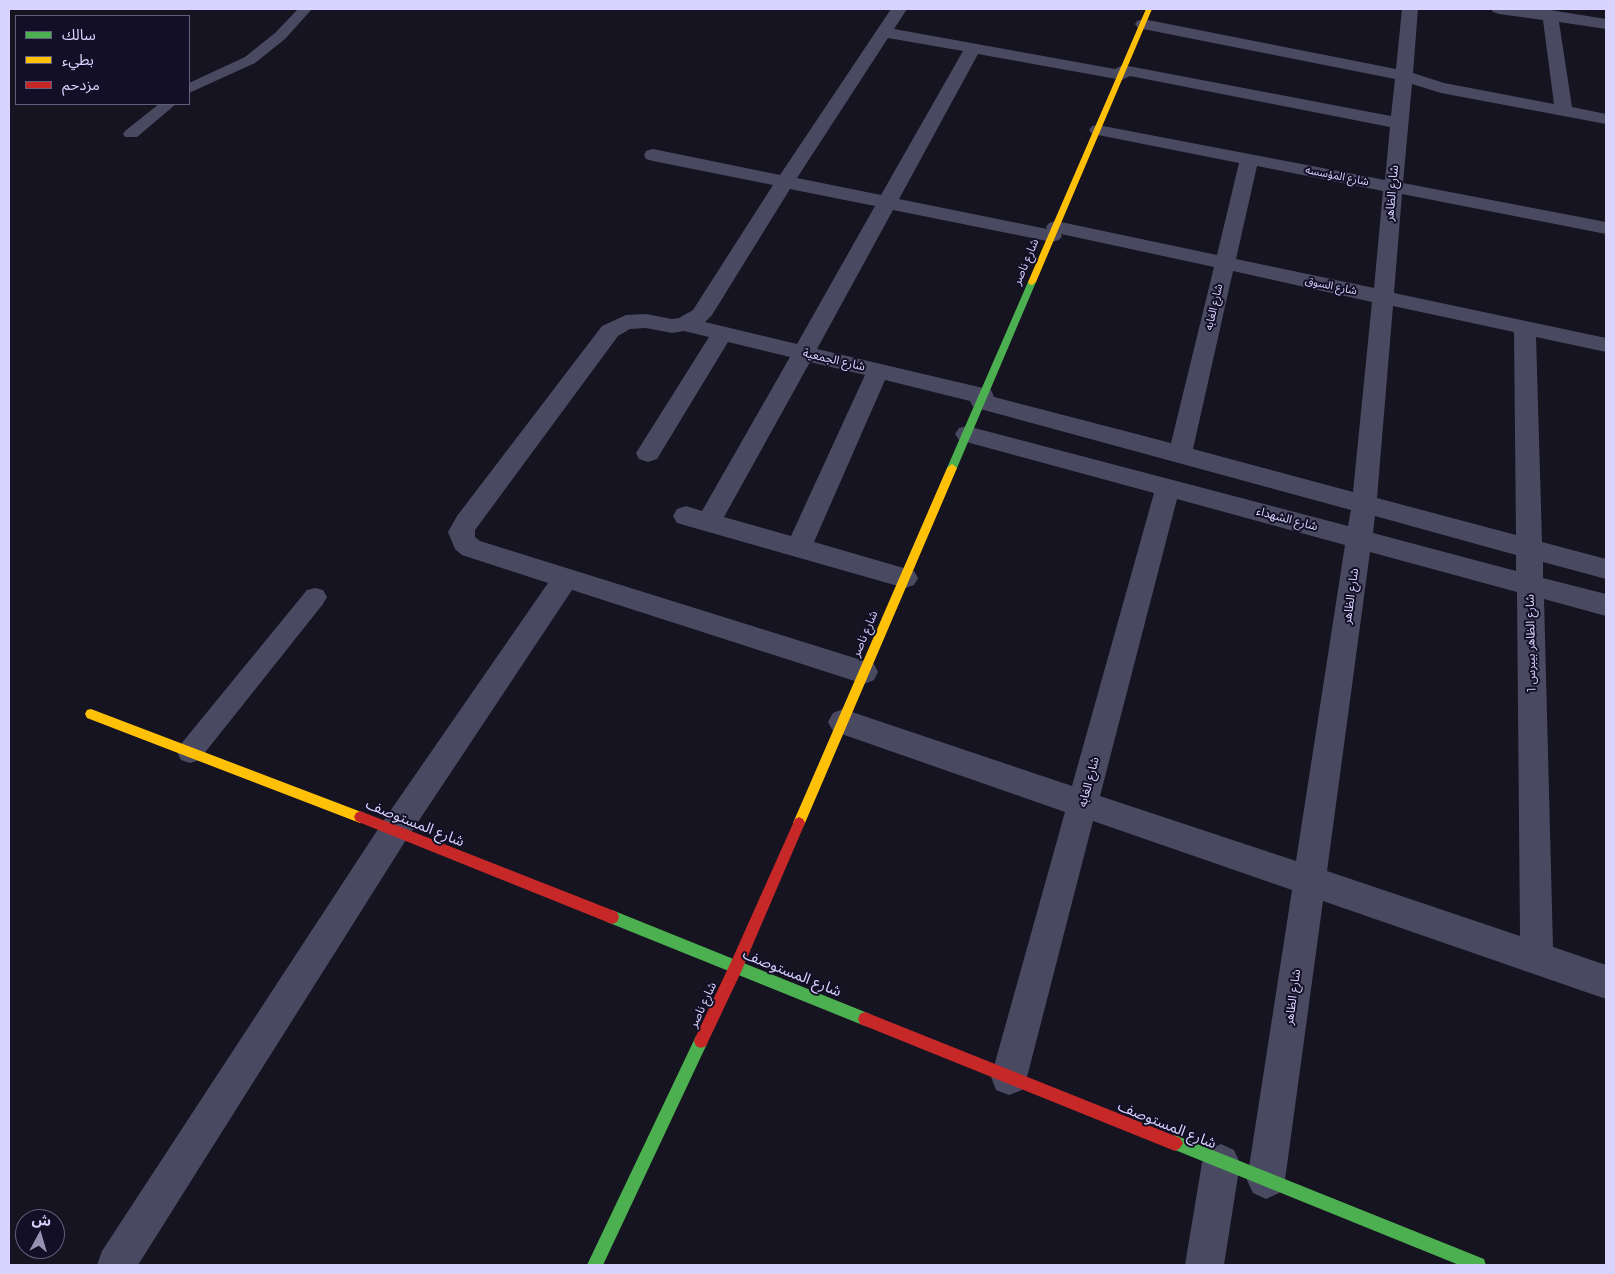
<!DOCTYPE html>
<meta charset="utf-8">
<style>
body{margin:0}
#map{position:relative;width:1615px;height:1274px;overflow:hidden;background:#161421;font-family:Montserrat,"Noto Sans Arabic",sans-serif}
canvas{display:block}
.frame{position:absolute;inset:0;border:10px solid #d9d4ff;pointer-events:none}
.legend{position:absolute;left:15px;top:15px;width:175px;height:90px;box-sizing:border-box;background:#130f26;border:1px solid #625e7d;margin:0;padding:6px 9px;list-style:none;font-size:15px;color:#d9d4ff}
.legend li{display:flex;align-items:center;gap:10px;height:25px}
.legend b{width:25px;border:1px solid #625e7d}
.north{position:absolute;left:15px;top:1209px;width:50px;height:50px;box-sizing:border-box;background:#130f26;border:1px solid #625e7d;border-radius:50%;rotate:6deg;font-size:14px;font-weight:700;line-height:20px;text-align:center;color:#d9d4ff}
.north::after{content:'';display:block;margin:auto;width:18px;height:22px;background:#9591b1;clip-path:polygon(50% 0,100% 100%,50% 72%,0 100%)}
</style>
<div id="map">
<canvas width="1615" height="1274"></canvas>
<div class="frame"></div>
<ul class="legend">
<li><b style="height:6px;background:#4caf50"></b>سالك</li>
<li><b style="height:6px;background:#ffc107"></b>بطيء</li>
<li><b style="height:6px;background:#c62828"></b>مزدحم</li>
</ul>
<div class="north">ش</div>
</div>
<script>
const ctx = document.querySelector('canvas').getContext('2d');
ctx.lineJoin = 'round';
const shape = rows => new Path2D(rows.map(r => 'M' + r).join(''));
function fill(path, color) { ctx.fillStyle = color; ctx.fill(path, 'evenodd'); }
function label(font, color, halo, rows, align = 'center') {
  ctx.font = font + ' Montserrat,"Noto Sans Arabic",sans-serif'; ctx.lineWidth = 4; ctx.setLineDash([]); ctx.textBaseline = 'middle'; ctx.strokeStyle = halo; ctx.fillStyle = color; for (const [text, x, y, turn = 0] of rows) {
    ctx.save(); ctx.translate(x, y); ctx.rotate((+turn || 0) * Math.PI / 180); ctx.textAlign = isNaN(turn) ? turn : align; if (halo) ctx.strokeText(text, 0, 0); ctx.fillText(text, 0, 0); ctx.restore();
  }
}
fill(shape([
 [298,9,312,9,285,39,255,63,189,93,189,83,245,57,275,33,298,9],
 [159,104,176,104,137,137,125,137,123,134,125,131,159,104],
 [315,588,323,590,327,597,323,604,199,760,190,763,181,760,177,752,181,744,307,590,315,588]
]), '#4a4962');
fill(shape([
 [891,9,907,9,894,29,1115,69,1123,65,1391,116,1395,79,1143,29,1137,27,1135,24,1137,21,1143,19,1396,69,1402,9,1418,9,1413,73,1444,83,1554,104,1543,20,1499,14,1493,12,1491,9,1550,10,1606,19,1606,29,1559,22,1572,107,1606,114,1606,124,1441,93,1412,84,1403,183,1606,222,1606,234,1402,194,1394,293,1606,338,1606,352,1536,337,1542,542,1606,559,1606,579,1543,562,1543,578,1606,594,1606,616,1544,599,1553,947,1606,965,1606,999,1323,901,1285,1180,1279,1193,1266,1199,1253,1193,1247,1180,1292,890,1093,821,1027,1077,1022,1090,1009,1095,996,1090,991,1077,1065,812,833,731,828,722,833,713,843,709,1072,786,1154,493,959,440,955,434,959,428,967,426,1348,526,1351,510,973,407,970,401,885,380,814,542,914,571,918,578,914,585,905,588,677,523,673,516,677,509,686,506,702,511,790,357,728,342,657,459,648,462,639,459,636,453,709,337,684,331,672,333,646,328,630,329,618,336,475,530,475,537,480,541,874,664,878,672,874,680,864,684,572,590,406,840,138,1265,97,1265,102,1251,384,820,548,583,462,555,455,549,448,532,457,516,602,326,626,315,646,314,672,319,679,318,693,310,773,185,653,161,646,159,644,155,646,151,653,149,780,175,891,9],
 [888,38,963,51,881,195,797,178,888,38],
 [978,54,1122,80,1130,76,1390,127,1385,180,1098,125,1092,126,1089,130,1092,134,1098,135,1239,163,1217,255,1056,221,1049,223,1046,227,1047,229,899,199,978,54],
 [1257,166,1383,191,1374,288,1236,259,1257,166],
 [790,189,875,206,797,344,705,322,712,315,790,189],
 [893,210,1052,242,1059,240,1062,236,1061,234,1214,267,1171,443,994,397,991,390,983,388,817,349,893,210],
 [1233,271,1372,302,1353,492,1193,449,1233,271],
 [1393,306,1514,332,1516,535,1377,498,1393,306],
 [810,362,865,375,791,536,724,517,810,362],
 [1177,499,1345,545,1296,861,1100,796,1177,499],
 [1375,516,1516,555,1516,571,1373,533,1375,516],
 [1370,552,1517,592,1520,936,1327,871,1370,552],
 [1221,1144,1234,1150,1240,1163,1224,1265,1185,1265,1202,1163,1208,1150,1221,1144]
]), '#4a4962');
fill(shape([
 [1032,279,1036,282,957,468,952,472,948,471,947,468,1028,282,1032,279],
 [612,910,870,1014,872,1019,870,1024,865,1026,607,922,605,917,607,912,612,910],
 [701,1034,706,1036,708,1041,706,1046,603,1265,587,1265,696,1036,701,1034],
 [1175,1135,1484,1259,1486,1265,1459,1265,1170,1148,1167,1143,1170,1138,1175,1135]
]), '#4caf50');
fill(shape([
 [1146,9,1152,9,1036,282,1032,285,1029,284,1028,282,1146,9],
 [952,464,957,468,805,823,803,827,799,829,795,827,793,823,947,468,952,464],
 [91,709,364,813,366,817,364,821,360,823,87,718,85,714,87,710,91,709]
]), '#ffc107');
fill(shape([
 [360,811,617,912,619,917,617,922,612,924,356,821,354,817,356,813,360,811],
 [799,817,803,819,805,823,741,972,706,1046,701,1048,696,1046,694,1041,696,1036,731,962,795,819,799,817],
 [865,1012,1180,1138,1183,1143,1180,1148,1175,1151,860,1024,858,1019,860,1014,865,1012]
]), '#c62828');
label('11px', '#d9d4ff', '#130f26', [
 ["شارع المؤسسه",1337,176,11],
 ["شارع السوق",1331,286,12],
 ["شارع الغابه",1214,307,-77]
]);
label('12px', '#d9d4ff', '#130f26', [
 ["شارع الظاهر",1392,193,-85],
 ["شارع ناصر",1026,262,-67],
 ["شارع الجمعية",834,360,13],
 ["شارع الشهداء",1287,519,15],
 ["شارع الظاهر",1351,596,-82],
 ["شارع ناصر",865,634,-67],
 ["شارع الظاهر بيبرس 1",1531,643,-91],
 ["شارع الغابه",1089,782,-75],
 ["شارع الظاهر",1293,997,-82],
 ["شارع ناصر",703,1005,-65]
]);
label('15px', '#d9d4ff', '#130f26', [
 ["شارع المستوصف",415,823,22],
 ["شارع المستوصف",792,973,22],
 ["شارع المستوصف",1167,1125,22]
]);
</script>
